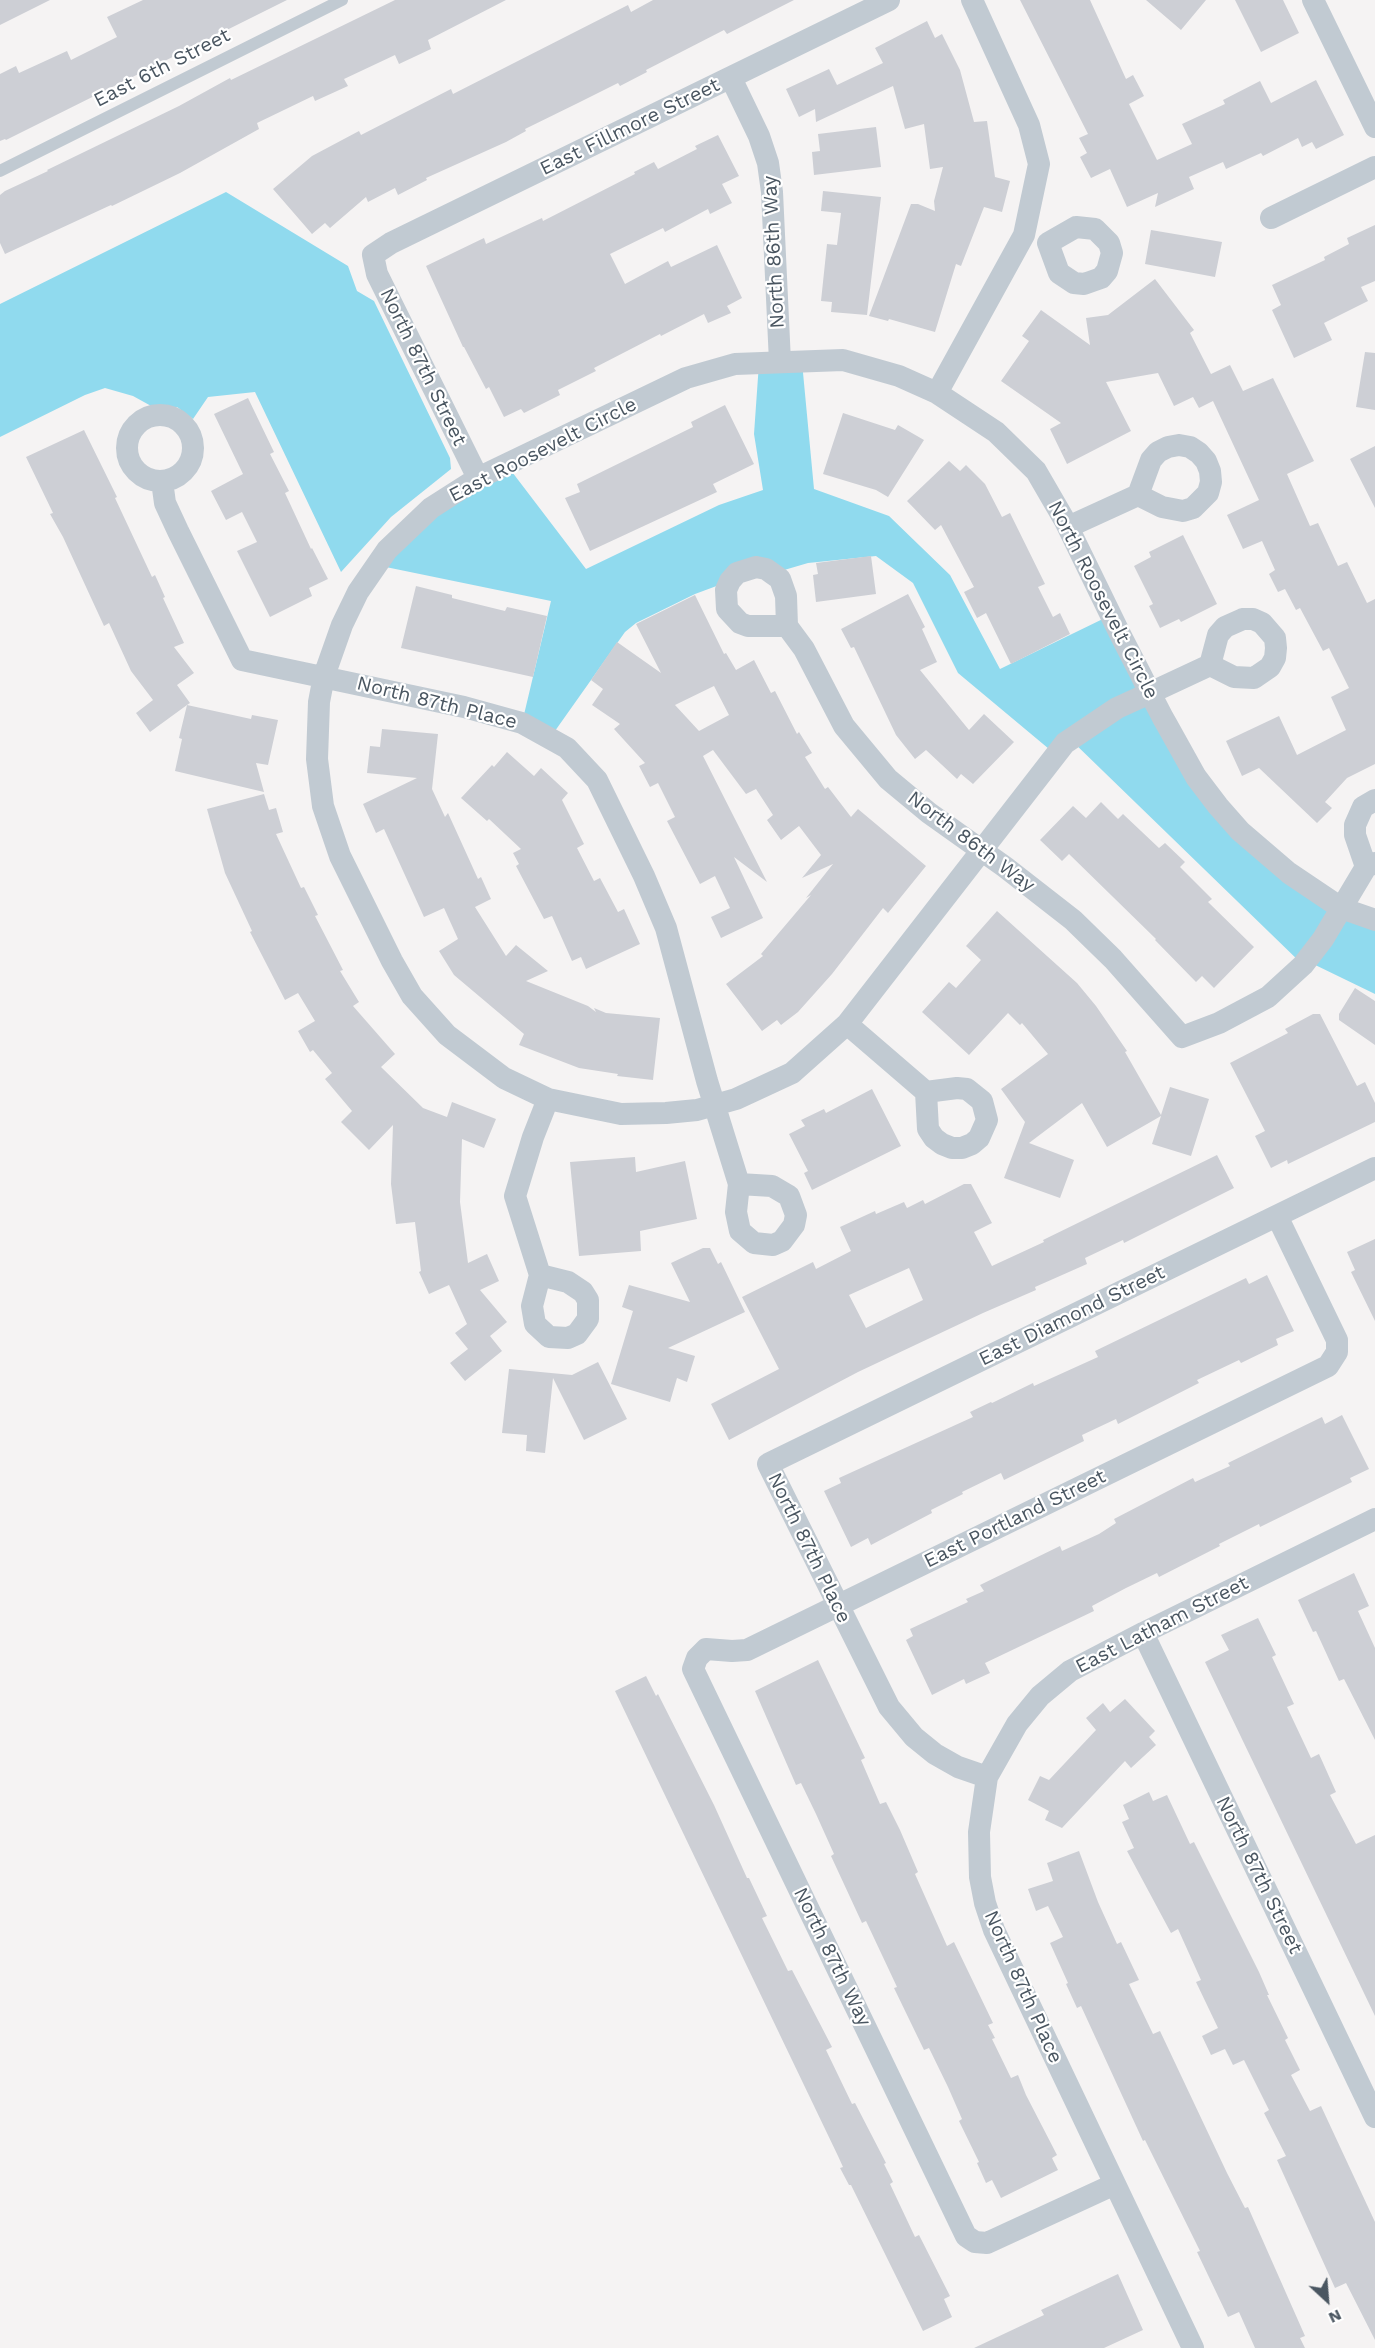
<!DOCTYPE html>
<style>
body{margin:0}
#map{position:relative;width:1375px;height:2348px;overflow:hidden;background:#f5f3f3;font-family:"Work Sans",sans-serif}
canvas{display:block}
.north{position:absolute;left:1297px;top:2270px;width:60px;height:60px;-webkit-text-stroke:4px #fff;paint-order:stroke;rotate:154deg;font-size:16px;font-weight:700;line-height:24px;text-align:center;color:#4a5661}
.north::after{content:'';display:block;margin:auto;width:21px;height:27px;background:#4a5661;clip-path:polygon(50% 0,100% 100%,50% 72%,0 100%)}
</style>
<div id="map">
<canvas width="1375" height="2348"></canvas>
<div class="north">N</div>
</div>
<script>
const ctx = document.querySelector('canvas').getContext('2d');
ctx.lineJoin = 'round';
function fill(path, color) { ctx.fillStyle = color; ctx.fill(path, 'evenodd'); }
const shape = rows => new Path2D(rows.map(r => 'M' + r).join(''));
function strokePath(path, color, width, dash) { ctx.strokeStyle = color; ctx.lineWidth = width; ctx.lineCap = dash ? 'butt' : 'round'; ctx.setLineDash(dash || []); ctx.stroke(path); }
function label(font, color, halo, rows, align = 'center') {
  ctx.font = font + ' "Work Sans",sans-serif'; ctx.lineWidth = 4.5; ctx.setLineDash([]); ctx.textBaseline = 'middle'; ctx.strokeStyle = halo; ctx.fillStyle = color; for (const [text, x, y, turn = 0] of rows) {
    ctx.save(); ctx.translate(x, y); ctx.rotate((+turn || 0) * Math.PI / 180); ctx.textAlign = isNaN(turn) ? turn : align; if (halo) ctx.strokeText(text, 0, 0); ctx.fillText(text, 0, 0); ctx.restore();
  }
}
fill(shape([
 [226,192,348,266,357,291,374,301,450,458,451,469,391,517,341,572,255,392,208,397,193,419,177,407,153,407,133,396,105,388,85,395,0,437,0,304],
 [802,362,814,489,889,516,950,575,1000,669,1111,615,1240,831,1375,920,1375,994,1307,961,1303,965,1070,739,1055,754,958,673,913,583,876,556,808,563,774,573,730,581,695,594,636,623,625,632,550,738,522,723,551,601,376,565,387,550,506,464,586,569,719,505,763,490,754,434,759,363]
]), '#90daee');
fill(shape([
 [0,0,50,0,0,25],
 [143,0,287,0,6,140,5,139,0,141,0,74,16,66,19,73,67,51,71,60,117,37,107,17],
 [395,0,506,0,428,40,431,49,399,64,395,55,344,79,348,86,315,101,313,96,257,123,259,129,180,173,112,206,111,205,5,254,0,243,0,195,5,191,48,171,47,170,179,106,230,78,231,80],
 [653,0,794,0,727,34,724,30,646,70,647,72,620,86,618,83,578,103,525,129,526,131,506,142,426,178,427,180,398,195,395,188,368,202,366,197,330,228,325,223,312,234,273,189,312,156,359,131,361,135,451,89,453,94,628,5,631,12],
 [1020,0,1090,0,1126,79,1133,75,1144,96,1129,104,1157,160,1192,144,1182,124,1225,104,1223,100,1260,81,1271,103,1316,80,1344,135,1316,149,1312,142,1302,147,1298,138,1263,156,1261,153,1226,169,1223,162,1189,177,1194,189,1155,207,1158,193,1127,207,1110,169,1091,178,1080,157,1087,153,1079,138,1088,134],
 [1146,0,1206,0,1181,30],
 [1235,0,1283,0,1299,33,1261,52],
 [927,21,935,38,942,34,960,70,974,122,987,121,995,177,1010,181,1002,212,984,207,961,266,956,264,935,332,889,319,888,321,869,316,911,204,918,204,935,211,934,201,943,167,930,169,924,124,905,129,893,86,816,122,815,109,799,117,786,89,829,69,837,85,883,63,875,48],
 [876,127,881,167,814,175,812,152,820,151,818,134],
 [718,135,739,176,722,184,732,203,710,214,708,209,665,232,663,228,610,254,625,284,668,261,671,267,717,245,742,298,727,306,731,313,708,323,704,314,661,336,660,334,594,368,596,371,558,390,560,395,524,413,521,409,504,417,489,387,486,389,464,347,463,347,426,266,484,238,486,244,542,218,543,221,635,174,634,172,654,162,658,169,697,149,695,146],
 [823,191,881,197,867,315,831,312,832,302,821,301,827,244,837,245,841,213,821,211],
 [1375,225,1375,281,1361,287,1368,301,1324,323,1332,340,1294,358,1272,310,1281,305,1272,285,1325,260,1324,257,1349,244,1347,238],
 [1151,230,1222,242,1215,277,1145,264],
 [1155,279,1194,330,1190,333,1211,374,1230,365,1243,391,1273,378,1314,461,1287,474,1310,526,1318,523,1338,566,1347,562,1367,603,1375,599,1375,764,1347,778,1325,802,1332,808,1317,823,1259,768,1242,776,1226,741,1279,716,1297,755,1346,730,1331,697,1349,688,1329,648,1323,651,1300,608,1296,610,1285,589,1278,592,1269,574,1275,570,1262,541,1243,549,1227,515,1259,500,1213,401,1199,408,1193,397,1174,406,1158,373,1106,382,1131,431,1067,464,1050,429,1061,423,1001,381,1029,341,1022,336,1041,310,1090,345,1086,318,1108,315],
 [1365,352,1375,353,1375,410,1356,407],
 [248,398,274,452,270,454,289,491,285,493,311,549,312,548,328,579,309,588,312,596,270,617,237,551,257,542,242,512,226,520,211,491,243,474,214,414],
 [725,405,754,464,713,484,717,492,590,551,565,498,580,492,577,484,693,427,691,422],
 [843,413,895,430,898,425,924,440,888,497,876,490,823,474],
 [84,430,117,497,115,498,152,577,155,575,165,597,163,598,184,643,174,647,194,673,177,685,190,703,187,705,251,719,252,715,278,720,268,765,256,763,264,792,175,771,182,739,179,738,187,705,150,732,136,713,153,700,131,671,109,623,104,626,63,537,50,514,53,513,26,457],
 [1375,446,1375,508,1350,459],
 [949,461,960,471,966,465,985,484,1002,517,1010,513,1045,584,1038,587,1053,617,1060,613,1070,634,1011,664,986,613,977,618,964,592,974,587,941,525,935,530,907,501],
 [1183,535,1217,604,1181,622,1179,619,1160,628,1149,606,1153,604,1134,566,1151,557,1149,552],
 [871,556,876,594,816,602,813,575,818,574,816,563],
 [416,586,452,595,452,598,505,611,507,607,547,616,533,677,401,648],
 [908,594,925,627,922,629,937,662,920,670,969,730,984,714,1014,742,973,784,961,774,957,779,926,750,915,759,896,735,854,647,851,648,841,629],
 [695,595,724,654,726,653,736,670,754,660,771,693,775,691,797,734,799,732,812,753,805,757,825,789,828,787,851,817,858,809,926,866,888,913,883,908,832,974,798,1012,781,1025,777,1020,762,1031,726,984,763,956,761,954,811,895,806,898,833,864,802,878,821,855,799,826,781,840,767,820,773,815,756,789,746,794,713,750,703,756,767,882,734,857,763,918,721,938,711,917,730,908,715,876,700,884,667,821,675,817,658,783,650,787,639,766,645,763,614,729,620,724,592,705,603,689,591,680,617,642,661,673,636,624],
 [714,686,729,715,699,731,675,705],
 [382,729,438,734,432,789,445,817,448,813,478,879,481,877,491,899,475,907,506,956,516,945,548,971,526,981,588,1006,596,1012,594,1008,606,1013,660,1018,653,1080,617,1076,618,1074,579,1068,519,1045,524,1034,454,975,439,951,458,939,444,908,424,917,384,829,376,833,363,804,417,778,367,773,370,746,380,747],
 [507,752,534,776,541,768,568,793,562,800,584,844,577,848,594,881,600,878,618,912,624,909,640,944,586,969,581,957,572,961,552,916,544,919,516,866,519,864,513,853,521,849,489,819,487,821,461,798,492,765,494,767],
 [264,794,269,810,276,808,283,832,276,834,301,888,304,887,318,915,315,916,343,970,340,971,359,1002,353,1006,395,1054,381,1067,423,1108,447,1117,452,1102,496,1119,484,1148,462,1139,460,1202,468,1263,487,1254,499,1281,480,1290,507,1322,490,1336,502,1351,465,1381,450,1363,468,1349,455,1333,467,1324,449,1285,429,1294,419,1272,421,1271,415,1222,396,1224,391,1184,393,1125,369,1150,341,1122,352,1111,325,1079,332,1073,313,1050,310,1052,298,1031,315,1021,298,993,285,1000,250,932,252,931,225,873,207,809],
 [1101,802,1118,819,1123,814,1159,848,1165,843,1185,862,1180,867,1212,899,1208,902,1254,947,1214,988,1202,976,1196,982,1155,940,1156,939,1069,854,1062,861,1040,840,1073,806,1086,818],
 [997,911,1077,983,1096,1006,1127,1051,1125,1052,1161,1115,1170,1087,1209,1099,1191,1156,1152,1144,1161,1116,1107,1147,1082,1103,1029,1143,1074,1160,1060,1198,1004,1178,1025,1122,1001,1089,1048,1054,1022,1023,1020,1025,1008,1013,969,1055,922,1012,949,982,956,988,981,960,966,946],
 [1355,988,1375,1001,1375,1045,1339,1020,1339,1014],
 [1313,1014,1320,1014,1357,1086,1365,1082,1375,1103,1375,1122,1288,1164,1287,1160,1271,1168,1255,1136,1265,1131,1230,1063,1288,1033,1285,1029],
 [872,1089,901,1146,812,1190,804,1173,808,1171,789,1134,805,1126,801,1120,824,1109,826,1113],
 [1217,1155,1234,1188,1124,1243,1123,1240,1085,1258,1087,1264,1035,1287,1036,1290,983,1313,858,1372,729,1440,711,1404,779,1369,742,1297,813,1262,816,1269,851,1251,840,1227,875,1211,876,1214,904,1202,907,1208,923,1200,925,1204,964,1184,971,1184,992,1223,974,1232,992,1266,1044,1242,1043,1240],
 [909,1268,923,1300,866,1328,849,1295],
 [635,1157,636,1172,685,1161,697,1219,640,1231,641,1251,579,1256,570,1162],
 [1375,1239,1375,1321,1351,1272,1355,1270,1347,1252],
 [703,1248,710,1248,718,1264,721,1262,745,1312,668,1348,695,1356,687,1382,677,1378,670,1402,611,1384,633,1311,622,1307,629,1285,690,1302,671,1263],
 [1267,1275,1294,1331,1276,1339,1278,1345,1241,1363,1239,1360,1197,1380,1199,1383,1118,1424,1116,1419,1082,1435,1084,1441,1004,1480,1001,1473,962,1492,963,1494,931,1510,932,1513,871,1545,868,1538,851,1547,824,1491,841,1483,839,1478,973,1417,970,1412,991,1402,992,1403,1033,1383,1034,1386,1098,1357,1095,1351,1246,1278,1249,1284],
 [598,1362,627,1419,584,1440,553,1378,545,1453,526,1451,527,1435,502,1433,509,1369,572,1375],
 [1342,1415,1369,1469,1350,1478,1352,1482,1260,1527,1259,1524,1219,1544,1220,1546,1159,1577,1157,1573,1126,1588,1092,1606,1094,1611,985,1663,990,1673,966,1684,964,1679,932,1695,906,1640,913,1636,910,1629,968,1602,966,1599,984,1591,980,1585,1060,1546,1062,1551,1099,1534,1116,1523,1114,1519,1193,1478,1195,1482,1230,1466,1228,1463,1322,1417,1325,1424],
 [1354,1573,1369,1606,1358,1611,1375,1648,1375,1740,1344,1679,1339,1681,1316,1631,1313,1632,1298,1600],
 [1258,1618,1276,1655,1272,1657,1294,1704,1287,1707,1311,1758,1319,1754,1336,1792,1330,1795,1356,1844,1375,1835,1375,2016,1205,1662,1229,1650,1221,1635],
 [818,1660,865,1758,861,1760,880,1804,886,1802,900,1830,918,1872,915,1874,947,1946,954,1942,993,2023,988,2025,995,2038,992,2039,1011,2078,1018,2075,1026,2095,1057,2155,1052,2158,1058,2170,1001,2198,992,2180,986,2183,977,2163,979,2162,959,2121,962,2119,948,2087,929,2048,924,2050,894,1988,897,1987,866,1921,862,1923,831,1856,834,1854,816,1814,801,1783,796,1785,755,1691],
 [646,1676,656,1696,658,1694,714,1805,747,1878,749,1878,767,1916,762,1918,788,1971,792,1970,832,2047,826,2050,852,2104,855,2103,886,2163,884,2164,893,2182,890,2184,915,2237,919,2235,950,2296,944,2299,952,2317,923,2331,851,2185,849,2185,840,2168,843,2167,838,2156,615,1691],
 [1125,1699,1155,1731,1149,1737,1156,1745,1131,1768,1125,1761,1062,1828,1045,1820,1049,1811,1028,1800,1040,1776,1049,1780,1096,1730,1086,1718,1103,1703,1110,1712],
 [1149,1792,1153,1801,1167,1795,1190,1844,1194,1842,1259,1972,1269,1995,1267,1995,1288,2038,1285,2040,1300,2070,1291,2075,1310,2111,1321,2106,1375,2222,1375,2340,1346,2283,1335,2288,1277,2160,1286,2156,1264,2113,1269,2110,1244,2060,1233,2065,1225,2049,1211,2055,1202,2036,1218,2028,1196,1982,1201,1980,1178,1929,1171,1933,1127,1851,1134,1848,1122,1822,1129,1819,1123,1805],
 [1079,1851,1098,1902,1117,1944,1121,1942,1139,1980,1129,1984,1153,2034,1160,2031,1227,2173,1245,2208,1248,2207,1305,2336,1300,2338,1305,2348,1255,2348,1239,2312,1228,2317,1197,2252,1200,2251,1145,2140,1143,2141,1081,2006,1077,2008,1066,1984,1068,1983,1050,1943,1063,1937,1048,1906,1036,1911,1028,1889,1053,1881,1047,1863],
 [1118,2274,1143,2330,1104,2348,974,2348,1044,2315,1041,2310]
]), '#cdcfd5');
strokePath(shape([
 [0,171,342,0]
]), '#c1cad2', 12);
strokePath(shape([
 [1313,0,1375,127],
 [731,78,759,136,768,163,772,192,780,362],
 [1271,218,1375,167],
 [1076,227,1095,229,1109,243,1112,253,1107,271,1101,278,1084,284,1074,283,1059,273,1048,243,1076,227],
 [937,393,1024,235,1039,164,1029,125,972,0],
 '127 448a33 33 0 1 1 66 0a33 33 0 1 1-66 0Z',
 [1179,445,1190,447,1199,453,1206,461,1210,471,1211,482,1208,493,1193,508,1183,511,1162,507,1138,495,1151,460,1158,452,1168,447,1179,445],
 [478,478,377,274,373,255,391,243,889,0],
 [162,481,165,503,178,531,242,660,464,707,522,723,567,748,597,780,644,876,666,928,707,1081,739,1184],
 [1068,527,1138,495],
 [756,567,766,569,780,579,786,596,787,626,748,626,740,623,727,609,726,590,730,581,737,573,756,567],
 [1243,619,1253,619,1262,623,1275,638,1276,648,1275,658,1270,667,1254,678,1234,677,1210,665,1218,635,1225,627,1243,619],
 [787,626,804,649,844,726,888,779,929,813,1005,867,1073,920,1113,959,1182,1037,1219,1023,1268,997,1303,965,1323,939,1366,867],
 [1210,665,1150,693,1117,708,1065,743,847,1024,792,1073,736,1099,697,1110,666,1113,621,1114,548,1099,504,1078,447,1035,412,996,392,961,340,856,323,806,317,759,319,702,324,676,342,625,358,592,387,550,431,508,478,478,686,378,735,364,843,360,899,376,937,393,996,432,1036,471,1065,521,1120,634,1140,673,1150,693,1163,718,1167,725,1196,777,1218,806,1240,831,1289,873,1341,908,1375,920],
 [1375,800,1363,807,1355,825,1355,835,1366,867,1375,863],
 [847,1024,926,1092],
 [957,1088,967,1089,982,1101,987,1120,979,1138,972,1144,962,1148,952,1148,942,1144,934,1138,928,1129,926,1092,957,1088],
 [739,1184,772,1186,789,1196,796,1215,794,1225,782,1241,773,1245,754,1243,740,1231,736,1212,739,1184],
 [540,1275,568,1282,583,1292,588,1300,588,1319,577,1334,568,1338,549,1337,535,1324,532,1306,540,1275],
 [540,1275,515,1196,533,1137,548,1099],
 [1143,1633,1375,2117],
 [987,1777,958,1767,935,1754,914,1737,889,1707,768,1464,1375,1168],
 [1115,2184,987,2243,975,2242,966,2236,693,1669,697,1658,706,1649,732,1651,747,1650,1328,1366,1337,1352,1337,1340,1277,1216],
 [1193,2348,994,1930,985,1903,980,1877,979,1832,987,1777,1017,1724,1040,1696,1070,1671,1143,1633,1375,1519]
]), '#c1cad2', 22);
label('20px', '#4a5661', '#fff', [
 ["East 6th Street",162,68,-27],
 ["East Fillmore Street",630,127,-26],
 ["North 86th Way",774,252,-93],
 ["North 87th Street",423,367,64],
 ["East Roosevelt Circle",543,450,-27],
 ["North Roosevelt Circle",1103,600,63],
 ["North 87th Place",437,703,14],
 ["North 86th Way",971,842,37],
 ["East Diamond Street",1072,1316,-26],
 ["East Portland Street",1015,1519,-26],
 ["North 87th Place",809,1548,64],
 ["East Latham Street",1162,1625,-27],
 ["North 87th Street",1259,1875,64],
 ["North 87th Way",832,1957,64],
 ["North 87th Place",1023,1987,66]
]);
</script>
